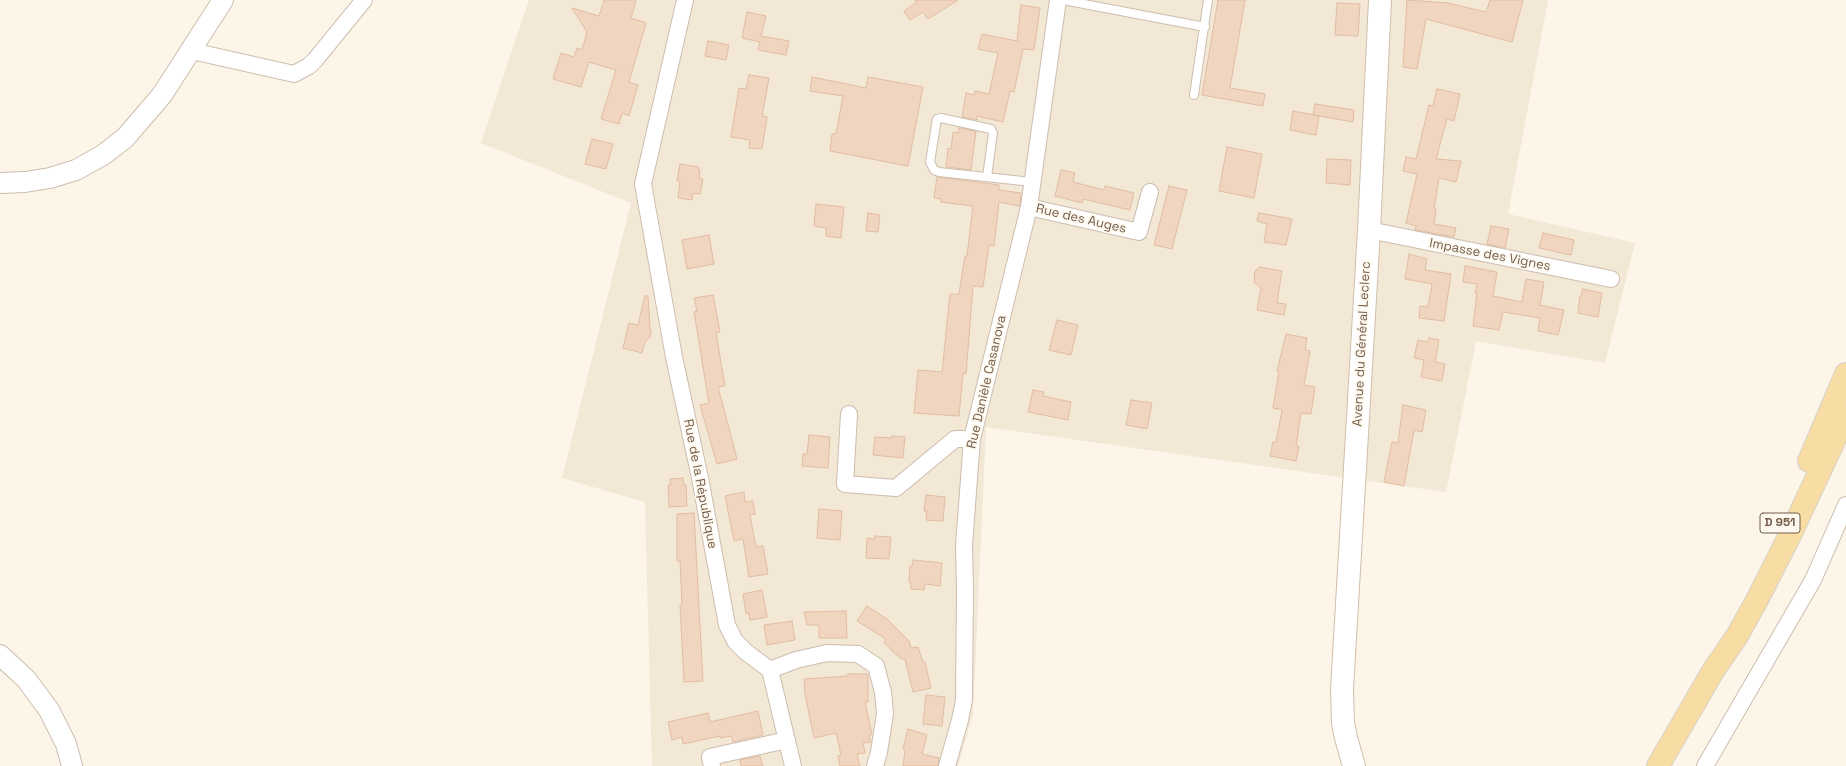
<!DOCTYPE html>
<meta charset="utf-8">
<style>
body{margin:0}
canvas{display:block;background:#fcf5e8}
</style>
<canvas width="1846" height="766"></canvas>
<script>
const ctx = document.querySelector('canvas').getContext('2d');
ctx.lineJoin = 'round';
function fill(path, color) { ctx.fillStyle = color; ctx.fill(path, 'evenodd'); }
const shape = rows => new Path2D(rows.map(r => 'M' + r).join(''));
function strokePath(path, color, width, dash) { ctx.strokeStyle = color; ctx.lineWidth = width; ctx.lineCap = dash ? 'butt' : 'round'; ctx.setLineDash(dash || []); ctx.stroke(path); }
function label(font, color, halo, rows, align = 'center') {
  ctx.font = font + ' "Space Grotesk",sans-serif'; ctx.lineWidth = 3.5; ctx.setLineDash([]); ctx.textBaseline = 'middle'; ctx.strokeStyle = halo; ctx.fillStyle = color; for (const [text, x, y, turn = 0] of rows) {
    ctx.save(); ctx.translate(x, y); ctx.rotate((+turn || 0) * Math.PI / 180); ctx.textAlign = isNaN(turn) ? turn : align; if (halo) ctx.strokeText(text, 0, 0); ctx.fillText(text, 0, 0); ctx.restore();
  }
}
fill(shape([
 [529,0,1548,0,1508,214,1635,243,1605,363,1476,341,1446,492,986,427,973,714,958,766,652,766,645,502,562,478,631,203,481,143]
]), '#f3e7d6');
const building = shape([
 [604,0,636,0,631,18,646,23,629,82,638,85,629,116,622,113,619,124,601,119,616,70,589,62,581,87,553,79,561,53,574,57,577,48,582,50,587,32,572,8,599,16,604,0],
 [915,0,958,0,928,19,923,12,910,20,904,11,917,2,915,0],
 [1218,0,1245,0,1230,88,1265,94,1263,106,1202,95,1218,0],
 [1407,0,1448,3,1486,12,1490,0,1523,0,1512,42,1426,19,1417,69,1403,67,1407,0],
 [1337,3,1360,4,1358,36,1335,35,1337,3],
 [1021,5,1040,8,1034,50,1023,49,1014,92,1010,91,1003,122,977,116,977,120,962,117,966,93,974,95,975,91,989,94,998,53,978,49,982,34,1017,41,1021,5],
 [747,12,766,16,761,36,789,41,786,55,758,50,760,42,742,38,747,12],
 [708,41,729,45,726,60,705,56,708,41],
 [749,75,769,78,762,116,767,117,762,149,749,148,750,140,731,137,739,88,746,89,749,75],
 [812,77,866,88,868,77,923,87,908,166,830,151,832,134,836,134,843,96,810,91,812,77],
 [1437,89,1460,94,1454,121,1447,119,1436,159,1461,161,1456,182,1439,178,1434,209,1436,209,1434,224,1456,228,1454,237,1415,230,1416,226,1406,223,1417,174,1403,171,1406,157,1416,159,1429,105,1433,106,1437,89],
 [1315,104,1354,110,1353,122,1313,115,1315,104],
 [1293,111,1319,116,1316,135,1290,130,1293,111],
 [959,128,976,131,971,170,946,167,948,148,951,149,953,132,958,133,959,128],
 [592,139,613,144,606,169,585,164,592,139],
 [1227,147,1262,154,1254,198,1219,191,1227,147],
 [1327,159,1351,160,1350,185,1326,183,1327,159],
 [680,164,699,167,698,170,700,170,699,178,703,179,700,194,693,193,692,200,678,198,680,181,677,181,680,164],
 [1061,170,1075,173,1073,182,1104,190,1105,186,1134,193,1130,210,1083,199,1082,203,1055,196,1061,170],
 [937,177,999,185,999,190,1021,193,1020,206,999,202,994,246,989,245,983,287,973,286,966,374,963,373,959,416,914,413,918,370,942,372,950,294,959,294,965,256,967,256,973,206,941,202,941,199,934,198,937,177],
 [1169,186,1187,190,1172,249,1154,245,1169,186],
 [816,204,844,207,841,238,826,236,826,228,814,226,816,204],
 [868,213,880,215,878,232,866,231,868,213],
 [1259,213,1292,219,1286,245,1264,242,1267,224,1257,221,1259,213],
 [1491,226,1509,229,1505,248,1487,244,1491,226],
 [1543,233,1574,240,1571,255,1539,248,1543,233],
 [709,235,714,264,687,269,682,240,709,235],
 [1409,254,1427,259,1425,270,1451,274,1444,321,1419,318,1420,306,1428,307,1432,284,1405,279,1409,254],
 [1465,266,1497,272,1493,296,1522,302,1526,279,1544,282,1540,305,1564,310,1558,335,1538,331,1540,318,1503,312,1499,330,1473,326,1477,293,1475,293,1477,284,1463,282,1465,266],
 [1260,267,1282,271,1277,303,1286,304,1284,315,1257,310,1261,288,1254,282,1255,271,1260,267],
 [1583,289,1602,293,1598,317,1578,313,1580,296,1581,296,1583,289],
 [713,295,720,332,716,333,725,386,718,387,737,459,717,464,700,405,709,403,694,312,697,311,694,298,713,295],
 [645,296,648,296,650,328,651,332,650,337,645,342,642,353,623,348,629,323,638,325,645,296],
 [1057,320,1078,325,1071,355,1049,350,1057,320],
 [1286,334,1307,338,1305,350,1310,351,1304,385,1315,387,1311,414,1301,413,1296,446,1299,446,1296,461,1270,456,1273,442,1276,442,1282,410,1273,408,1279,371,1277,371,1286,334],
 [1429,338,1439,340,1435,362,1445,364,1442,381,1421,377,1424,360,1414,358,1418,340,1428,342,1429,338],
 [1033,390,1044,392,1043,396,1071,402,1068,420,1028,412,1033,390],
 [1131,400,1152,403,1147,429,1126,425,1131,400],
 [1403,405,1426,410,1422,432,1414,430,1404,486,1384,482,1392,442,1398,443,1403,405],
 [809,435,830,437,828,468,802,466,803,454,807,454,809,435],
 [892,436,905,437,903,458,873,455,875,437,892,438,892,436],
 [683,478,684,485,686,485,687,506,669,507,668,485,671,485,670,479,683,478],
 [744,492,745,502,753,501,755,514,750,515,756,547,763,546,768,574,749,577,743,539,734,541,725,496,744,492],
 [926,495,945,497,943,521,926,520,927,511,924,511,926,495],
 [819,509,842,511,840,540,817,538,819,509],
 [694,513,703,681,684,682,680,605,682,605,680,561,677,561,677,514,694,513],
 [875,536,891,537,889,559,866,558,867,538,874,539,875,536],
 [913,560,942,563,940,586,925,584,924,590,911,589,911,583,909,582,910,566,912,566,913,560],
 [762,590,767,617,750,620,749,613,746,614,743,594,762,590],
 [867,606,887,619,909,641,911,648,918,647,923,662,925,662,931,688,913,692,905,659,902,659,892,651,884,642,886,639,857,621,867,606],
 [846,611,847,638,819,638,819,625,807,625,804,612,846,611],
 [792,621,795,640,767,645,764,625,792,621],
 [848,674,868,674,868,702,865,702,872,734,869,736,871,742,863,743,865,753,857,754,860,766,840,766,838,756,841,755,836,733,814,738,805,694,804,679,848,676,848,674],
 [926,695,945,697,942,726,923,724,926,695],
 [758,711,763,735,733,742,731,736,720,738,720,736,683,744,682,737,672,740,668,722,708,713,710,722,758,711],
 [908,729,927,735,922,754,939,758,938,766,903,766,905,750,903,749,908,729],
 [760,756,763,766,741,766,740,760,760,756]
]);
fill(building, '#f0d6c0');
strokePath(building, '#e2bda1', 1);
const service = shape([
 [1063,0,1205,27],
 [1194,95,1208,0],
 [987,177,993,133,991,129,941,118,937,119,930,162,934,170,939,172,1032,182]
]);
const minor = shape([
 [685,0,643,184,674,357,700,478,727,625,735,641,746,652,770,670,793,766],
 [192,51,294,74,309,66,315,60,364,0],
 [1029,207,1139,232,1150,192],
 [1369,230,1611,279],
 [849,414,845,484,896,488,955,439,972,439],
 [770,670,796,660,827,653,858,654,876,666,883,692,885,714,879,752,875,766],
 [712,766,710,757,787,740],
 [947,766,960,720,964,700,965,591,964,545,972,439,1029,207,1058,0],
 [1705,766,1813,580,1846,505]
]);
const tertiary = shape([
 [0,183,25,182,50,178,76,170,103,155,125,138,162,95,223,0],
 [0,655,26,679,49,710,66,744,72,766]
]);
const secondary = shape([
 [1354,766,1346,738,1343,723,1342,689,1369,230,1380,0]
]);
const primary = shape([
 [1809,461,1846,374],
 [1658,766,1713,671,1737,636,1757,600,1791,533,1846,415]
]);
strokePath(service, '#cdbdae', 10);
strokePath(minor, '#cdbdae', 18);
strokePath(tertiary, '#cdbdae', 22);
strokePath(secondary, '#d0beab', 24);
strokePath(primary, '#d8d2cd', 24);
strokePath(service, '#fff', 8);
strokePath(minor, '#fff', 16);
strokePath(tertiary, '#fff', 20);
strokePath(secondary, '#fff', 22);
strokePath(primary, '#f7dca3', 22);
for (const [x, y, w] of [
 [1780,523,40]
]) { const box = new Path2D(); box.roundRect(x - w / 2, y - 10, w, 20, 3); ctx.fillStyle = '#fef9ee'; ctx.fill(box); strokePath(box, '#755d4c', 1); }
label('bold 12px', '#755d4c', null, [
 ["D 951",1780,523]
]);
label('13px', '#755d4c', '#fef9ee', [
 ["Rue des Auges",1081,219,13],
 ["Impasse des Vignes",1490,255,11],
 ["Avenue du Général Leclerc",1362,344,-87],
 ["Rue Danièle Casanova",987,382,-77],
 ["Rue de la République",700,484,79]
]);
</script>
